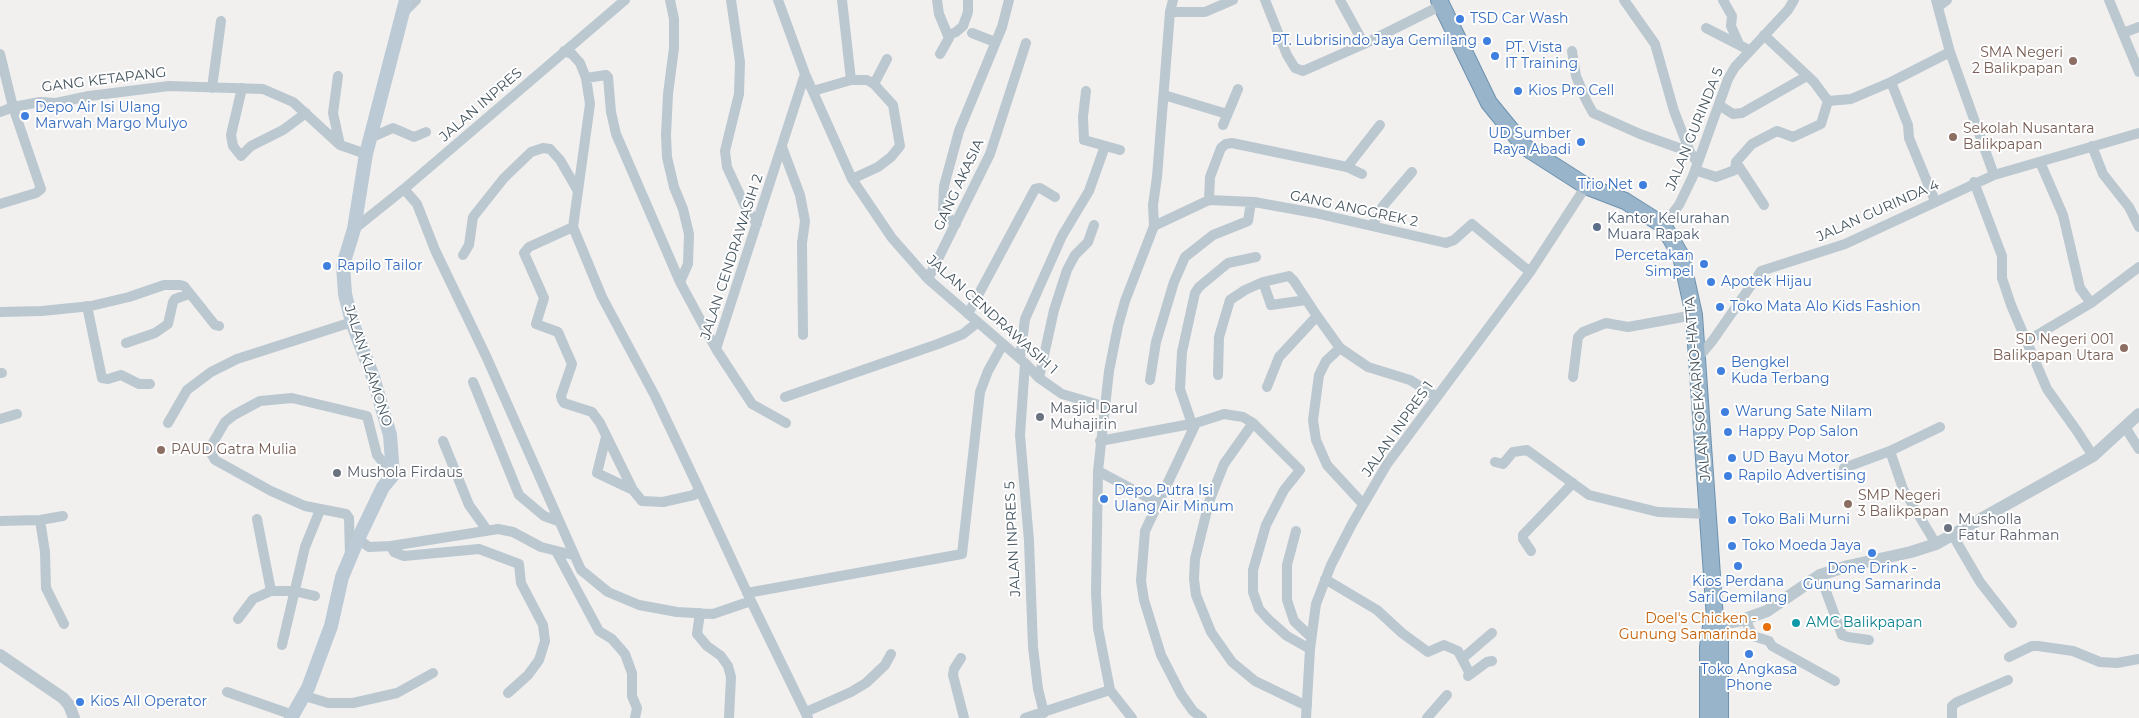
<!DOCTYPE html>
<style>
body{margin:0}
canvas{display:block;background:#f2efef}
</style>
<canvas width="2139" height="718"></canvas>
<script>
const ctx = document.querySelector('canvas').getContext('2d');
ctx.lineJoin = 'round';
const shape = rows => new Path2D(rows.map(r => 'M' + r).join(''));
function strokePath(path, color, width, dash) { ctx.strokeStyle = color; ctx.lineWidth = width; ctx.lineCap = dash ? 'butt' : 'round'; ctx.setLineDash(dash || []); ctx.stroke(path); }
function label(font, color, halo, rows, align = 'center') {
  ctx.font = font + ' Montserrat,sans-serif'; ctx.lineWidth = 4; ctx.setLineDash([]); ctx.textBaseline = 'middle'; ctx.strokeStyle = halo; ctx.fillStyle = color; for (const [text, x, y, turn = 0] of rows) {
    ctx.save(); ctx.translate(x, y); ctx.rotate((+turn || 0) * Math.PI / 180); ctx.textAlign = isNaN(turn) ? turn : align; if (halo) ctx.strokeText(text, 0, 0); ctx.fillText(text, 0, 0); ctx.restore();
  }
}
const trunk = shape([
 [1439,0,1489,103,1525,147,1586,186,1625,201,1663,225,1681,256,1694,315,1715,619,1719,626,1720,638,1720,718],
 [1708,718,1708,647,1711,626,1715,619]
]);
strokePath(trunk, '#6d92af', 18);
strokePath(shape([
 [670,0,674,19,674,48,668,94,666,135,667,157,674,187,683,209,689,234,688,264,680,282],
 [731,0,740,62,739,94,725,151,727,167,746,208,757,224],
 [778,0,805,74,852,179,892,238,928,279,1025,363,1039,378,1062,394,1106,407],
 [937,0,939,14,949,38,940,54],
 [1265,0,1287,55,1295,68,1303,71,1364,44,1442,5],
 [1340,0,1364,44],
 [1624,0,1655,44,1674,111,1690,152,1697,162],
 [1723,0,1732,16,1731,26,1739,44],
 [1936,0,1950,52,1994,175],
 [2109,0,2139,72],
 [1939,6,1947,0],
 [404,12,416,0],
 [1170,12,1205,12,1233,0],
 [1706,28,1749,50],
 [972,33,995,42],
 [2123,33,2139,27],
 [949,35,956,32,963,26,968,12,968,0],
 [1764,35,1814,82,1828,101,1851,99,1891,82,1950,52],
 [564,51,572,54,580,63,586,78,590,104,573,227,602,297,655,396,699,489],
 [1572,51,1576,76,1586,100,1593,113,1640,134,1690,152],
 [0,54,13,107,41,189,36,193,0,204],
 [338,76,333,113,340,145],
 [586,78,606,75,608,77,611,112,616,134,680,282,716,349],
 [851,80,867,80,874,84,893,105,900,146,891,157,878,167,852,179],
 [1891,82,1908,125,1909,138,1935,201],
 [874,84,887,59],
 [212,88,221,21],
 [242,88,231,135,233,146,241,156,251,146,283,130,306,113],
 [813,91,851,80,842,0],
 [1086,91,1083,117,1084,140,1120,150],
 [1164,95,1227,114],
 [1719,105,1733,114,1742,113,1807,76],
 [0,112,13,107,40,102,56,103,89,96,169,86,263,89,293,102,340,145,366,154],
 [1223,125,1238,89],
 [370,138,393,128,414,137,426,132],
 [2092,146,2103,174,2129,207,2139,227],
 [782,147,800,195,805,221,802,243,803,335],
 [1736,162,1764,205],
 [2040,162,2063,215,2080,288,2091,303],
 [1347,167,1362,174],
 [1695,170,1716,177,1735,170,1736,162,1752,144,1777,131,1793,137,1821,124,1828,101],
 [1974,182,2002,256,2002,278,2011,305,2047,389,2077,431,2093,456],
 [404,189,417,204,435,250,486,356,581,570,608,592,639,605,677,612,713,614,751,601,699,489,694,495,663,502,642,501,633,490,600,423,592,412,564,403,562,400,561,396,572,364,558,332,536,324,544,298,524,253,529,247,573,227],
 [1209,200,1210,177,1221,148,1226,144,1232,143,1347,167,1380,125],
 [956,224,946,216,943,210,944,186,959,131,1002,27,1009,0],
 [1663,225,1679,205,1693,176,1728,79,1735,67,1788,10,1794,0],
 [1154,226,1209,200,1254,202,1315,213,1446,243,1454,240,1472,224,1530,272],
 [1372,226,1383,206,1412,172],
 [354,229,404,189,625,0],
 [463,255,469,245,473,217,504,178,531,152,543,148,550,149,560,160,578,191],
 [928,279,990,154,1026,43],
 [1263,282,1271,305,1306,300],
 [87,306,102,378,108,379,121,375,139,384,150,384],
 [0,312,42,311,91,306,129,297,164,285,180,285,184,286,215,325,219,326],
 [968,314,1035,189,1040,188,1055,197],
 [2027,341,2091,303,2139,267],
 [126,343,155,333,168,324,173,302,175,299,189,294],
 [1340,348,1326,361,1319,375,1313,420,1316,440,1327,465,1363,504],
 [1020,358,1025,319,1062,236,1089,191,1105,146],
 [1697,359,1713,340,1761,271,1845,244,1994,175,2139,133],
 [1025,363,1020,435,1029,541,1033,647,1038,689,1044,713],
 [0,373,2,373],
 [1218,375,1219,337,1230,300,1245,290,1263,282,1289,276,1294,281,1317,316,1340,348,1368,367,1410,380,1437,397],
 [1573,377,1578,337,1583,332,1606,323,1628,327,1694,315],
 [1039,378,1054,310,1067,270,1075,255,1088,242,1094,225],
 [1150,380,1156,342,1174,282,1185,257,1213,235,1248,221,1251,202],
 [473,382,519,495,544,516,558,521],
 [1267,387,1279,357,1317,316],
 [785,397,938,344,963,334,978,322],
 [0,419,17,414],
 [168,423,187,390,211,372,237,359,352,322],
 [786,423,752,404,716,349,805,74],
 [1196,423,1145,531,1141,581,1144,600,1161,655,1181,694,1193,711,1202,718],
 [1253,423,1224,464,1209,502,1195,559,1194,579,1196,595,1211,632,1232,662,1255,681,1307,706],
 [1192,424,1180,389,1182,352,1195,293,1199,287,1228,263,1256,257],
 [2125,427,2139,449],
 [606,437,597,473,633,490],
 [443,441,469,505,487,530],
 [1100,441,1196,423,1224,414,1243,417,1253,423,1300,470,1284,490,1266,525,1253,570,1253,592,1259,609,1269,620,1287,636,1310,649],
 [1495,462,1503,464,1513,452,1527,450,1589,495,1658,512,1708,514],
 [1844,468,1890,451],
 [1098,471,1158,503],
 [257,519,271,591],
 [40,520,45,552,46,588,64,624],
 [0,521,40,520,63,516],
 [1296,531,1287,565,1287,600,1294,621,1311,637],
 [1952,534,1980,582,2012,623],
 [358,539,369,547,391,546,498,529,513,532,541,547,573,555],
 [1936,544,1903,489,1890,451,1940,427],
 [391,546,394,552,404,556,479,549,519,564,521,583,543,625,545,641,539,660,528,675,508,693],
 [556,551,599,631,612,639,625,654,632,673,632,696,637,708,635,718],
 [1531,551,1523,539,1523,535,1573,483],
 [350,555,349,518,346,514,305,506,271,491,215,460,211,453,211,446,225,422,234,415,260,401,292,398,367,416,377,455,393,475],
 [1820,575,1842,635,1848,637,1869,640],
 [1325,579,1377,610,1402,633,1428,652,1444,645,1458,651,1470,674],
 [747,593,962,554,980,392,988,371,1003,344],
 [751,601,808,718],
 [700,613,697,634,707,646,721,656,728,666,731,677,729,718],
 [238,619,253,599,271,591,294,591,315,596],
 [1745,619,1753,636,1769,641,1772,646,1835,681],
 [282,645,305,547,320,510],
 [2009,657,2032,646,2038,646,2073,651,2100,662,2117,663,2139,659],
 [961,658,954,669,953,675,964,718],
 [1463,658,1492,633],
 [1468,676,1487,662,1492,661],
 [227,692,293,715],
 [305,696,328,703,353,703,397,693,433,673],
 [806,712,851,692,866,683,885,665,891,654],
 [1025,718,1110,690],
 [1132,718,1110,690,1098,628,1096,593,1098,471,1109,371,1118,326,1125,301,1154,226,1153,205,1157,177,1170,12,1173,0],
 [1306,718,1310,649,1316,604,1331,565,1352,524,1387,464,1530,272,1586,186],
 [1427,718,1447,695],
 [1952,718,1952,706,1957,702,2008,680]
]), '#bbc8d0', 10);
strokePath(shape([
 [1711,626,1742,620,1767,611,1820,575,1848,566,1911,552,1936,544,2093,456,2139,414],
 [0,655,63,698,69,705,74,718]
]), '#bbc8d0', 12);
strokePath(shape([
 [291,718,308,688,331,626,342,577,358,539,383,487,393,475,390,435,373,377,352,322,345,294,343,265,354,229,366,154,406,0]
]), '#bbcad5', 14);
strokePath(trunk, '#97b4ca', 16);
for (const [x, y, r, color] of [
 [1460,19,5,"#3f7fe0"],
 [1487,41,5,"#3f7fe0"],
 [1495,56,5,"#3f7fe0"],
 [2073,61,5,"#8d6e63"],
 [1518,91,5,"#3f7fe0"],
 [25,116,5,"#3f7fe0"],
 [1953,137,5,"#8d6e63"],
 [1581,142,5,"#3f7fe0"],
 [1643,185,5,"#3f7fe0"],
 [1597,227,5,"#5c6f8a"],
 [1704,264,5,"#3f7fe0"],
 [327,266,5,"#3f7fe0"],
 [1711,282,5,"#3f7fe0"],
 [1720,307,5,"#3f7fe0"],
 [2124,348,5,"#8d6e63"],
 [1721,371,5,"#3f7fe0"],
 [1725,412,5,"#3f7fe0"],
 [1040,417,5,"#6b7280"],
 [1728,432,5,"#3f7fe0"],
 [161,450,5,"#8d6e63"],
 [1732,458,5,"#3f7fe0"],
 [337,473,5,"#6b7280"],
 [1728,476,5,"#3f7fe0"],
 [1104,499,5,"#3f7fe0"],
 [1848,504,5,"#8d6e63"],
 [1732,520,5,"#3f7fe0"],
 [1948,528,5,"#6b7280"],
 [1732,546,5,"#3f7fe0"],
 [1872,553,5,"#3f7fe0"],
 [1738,566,5,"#3f7fe0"],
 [1796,623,5,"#0f9aa8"],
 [1767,627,5,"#e8710a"],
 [1749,654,5,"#3f7fe0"],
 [80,702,5,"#3f7fe0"]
]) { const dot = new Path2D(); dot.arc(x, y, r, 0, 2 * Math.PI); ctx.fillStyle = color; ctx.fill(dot); strokePath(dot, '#fff', 2); }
label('14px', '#366cbe', '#fff', [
 ["TSD Car Wash",1470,19],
 ["PT. Lubrisindo Jaya Gemilang",1477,41,"right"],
 ["PT. Vista",1505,48],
 ["IT Training",1505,64],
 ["Kios Pro Cell",1528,91],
 ["Depo Air Isi Ulang",35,108],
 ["Marwah Margo Mulyo",35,124],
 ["UD Sumber",1571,134,"right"],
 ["Raya Abadi",1571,150,"right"],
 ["Trio Net",1633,185,"right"],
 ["Percetakan",1694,256,"right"],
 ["Simpel",1694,272,"right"],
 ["Rapilo Tailor",337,266],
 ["Apotek Hijau",1721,282],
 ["Toko Mata Alo Kids Fashion",1730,307],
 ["Bengkel",1731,363],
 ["Kuda Terbang",1731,379],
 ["Warung Sate Nilam",1735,412],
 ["Happy Pop Salon",1738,432],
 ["UD Bayu Motor",1742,458],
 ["Rapilo Advertising",1738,476],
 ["Depo Putra Isi",1114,491],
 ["Ulang Air Minum",1114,507],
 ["Toko Bali Murni",1742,520],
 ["Toko Moeda Jaya",1742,546],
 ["Done Drink -",1872,569,"center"],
 ["Gunung Samarinda",1872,585,"center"],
 ["Kios Perdana",1738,582,"center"],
 ["Sari Gemilang",1738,598,"center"],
 ["Toko Angkasa",1749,670,"center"],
 ["Phone",1749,686,"center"],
 ["Kios All Operator",90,702]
], 'left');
label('14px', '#785e54', '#fff', [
 ["SMA Negeri",2063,53,"right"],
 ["2 Balikpapan",2063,69,"right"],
 ["Sekolah Nusantara",1963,129],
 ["Balikpapan",1963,145],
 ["SD Negeri 001",2114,340,"right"],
 ["Balikpapan Utara",2114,356,"right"],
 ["PAUD Gatra Mulia",171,450],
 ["SMP Negeri",1858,496],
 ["3 Balikpapan",1858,512]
], 'left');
label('14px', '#45555f', '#fff', [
 ["GANG KETAPANG",104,80,-7],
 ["JALAN INPRES",481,105,-41],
 ["JALAN GURINDA 5",1695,129,-68],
 ["GANG AKASIA",959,185,-65],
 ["GANG ANGGREK 2",1354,209,12],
 ["JALAN GURINDA 4",1878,211,-24],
 ["JALAN CENDRAWASIH 2",732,257,-72],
 ["JALAN CENDRAWASIH 1",992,315,42],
 ["JALAN KLAMONO",368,366,72],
 ["JALAN SOEKARNO-HATTA",1698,389,-95],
 ["JALAN INPRES 1",1398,429,-55],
 ["JALAN INPRES 5",1013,539,-93]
]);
label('14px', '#4e5e75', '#fff', [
 ["Kantor Kelurahan",1607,219],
 ["Muara Rapak",1607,235]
], 'left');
label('14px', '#5b616d', '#fff', [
 ["Masjid Darul",1050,409],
 ["Muhajirin",1050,425],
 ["Mushola Firdaus",347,473],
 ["Musholla",1958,520],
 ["Fatur Rahman",1958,536]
], 'left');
label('14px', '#c56008', '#fff', [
 ["Doel's Chicken -",1757,619],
 ["Gunung Samarinda",1757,635]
], 'right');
label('14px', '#0d838f', '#fff', [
 ["AMC Balikpapan",1806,623]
], 'left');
</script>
